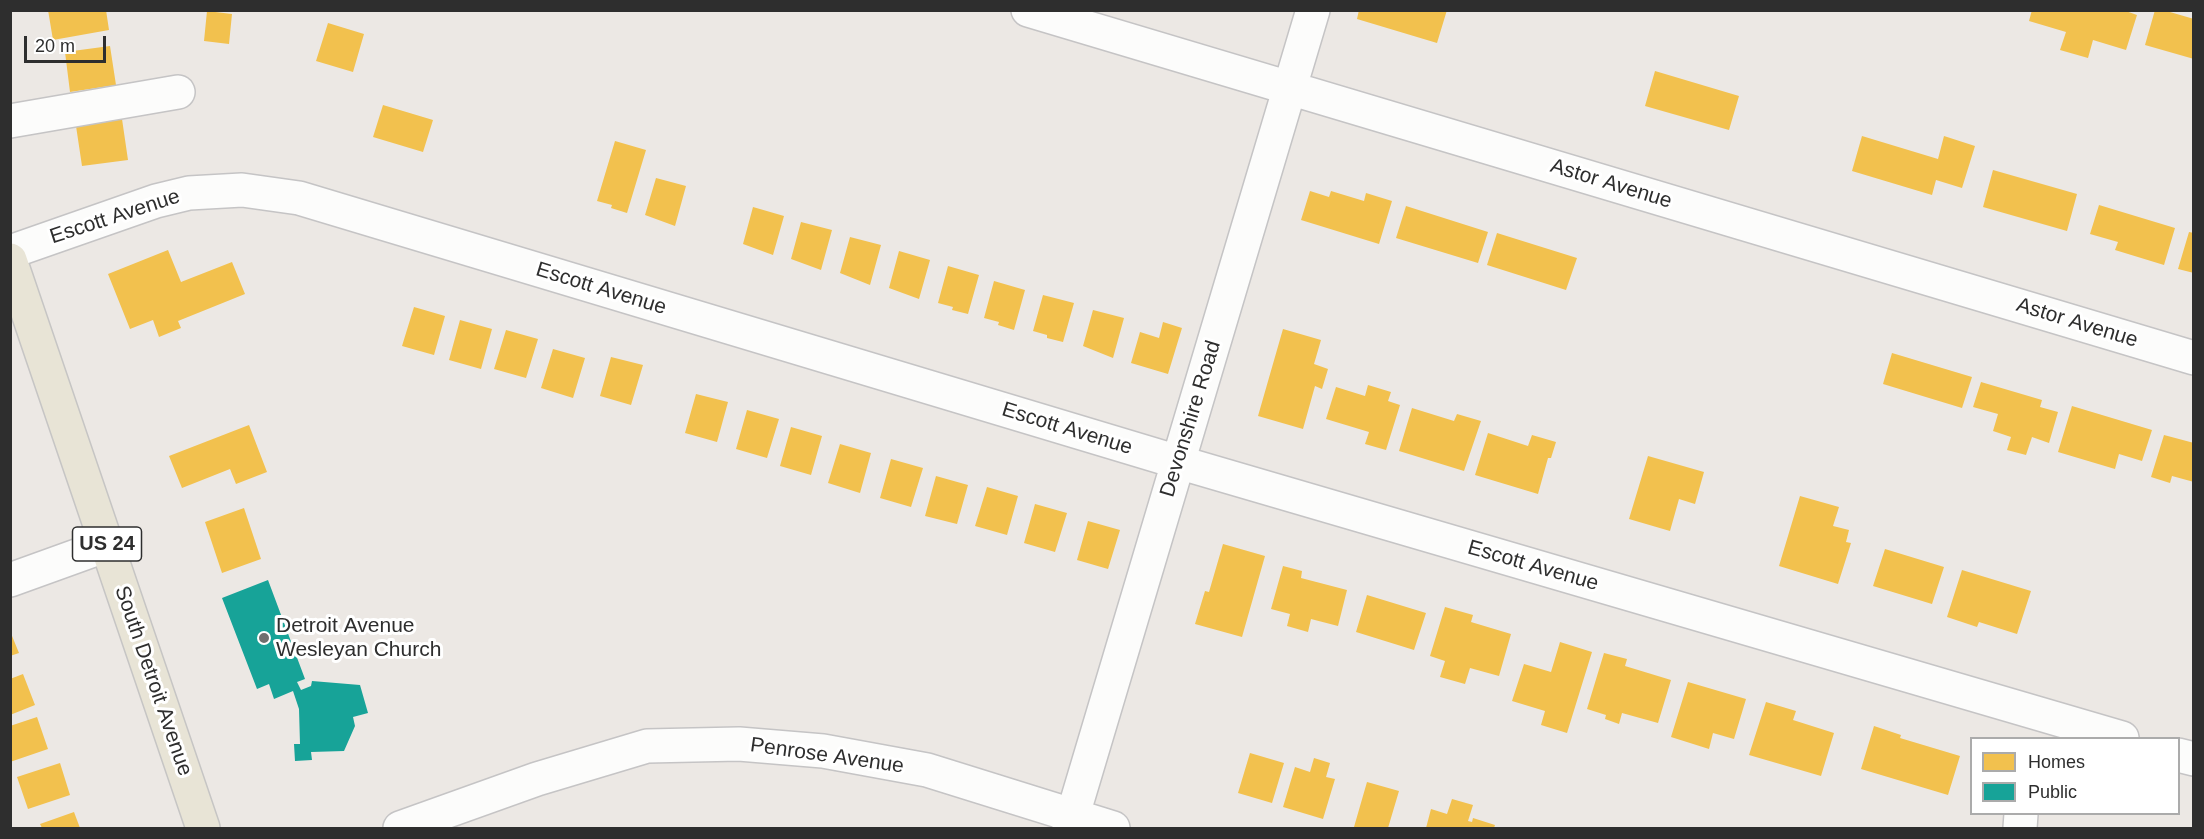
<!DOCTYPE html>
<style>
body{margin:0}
#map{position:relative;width:2204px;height:839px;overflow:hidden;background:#ece8e4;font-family:Arial,sans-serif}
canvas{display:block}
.frame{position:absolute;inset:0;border:12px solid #2e2e2e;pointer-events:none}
.legend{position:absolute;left:1970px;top:737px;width:210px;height:78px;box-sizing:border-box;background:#fff;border:2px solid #ababab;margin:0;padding:8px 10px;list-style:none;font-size:18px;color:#2e2e2e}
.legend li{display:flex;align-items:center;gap:12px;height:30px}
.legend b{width:30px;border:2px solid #ababab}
.scale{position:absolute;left:24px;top:36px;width:82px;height:27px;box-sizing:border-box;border:3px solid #2e2e2e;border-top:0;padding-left:8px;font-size:18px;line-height:21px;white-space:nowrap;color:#2e2e2e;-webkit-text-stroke:4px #fff;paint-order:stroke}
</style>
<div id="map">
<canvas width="2204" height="839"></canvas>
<div class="frame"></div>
<ul class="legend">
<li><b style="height:16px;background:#f2c14e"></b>Homes</li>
<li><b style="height:16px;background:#17a398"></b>Public</li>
</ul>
<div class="scale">20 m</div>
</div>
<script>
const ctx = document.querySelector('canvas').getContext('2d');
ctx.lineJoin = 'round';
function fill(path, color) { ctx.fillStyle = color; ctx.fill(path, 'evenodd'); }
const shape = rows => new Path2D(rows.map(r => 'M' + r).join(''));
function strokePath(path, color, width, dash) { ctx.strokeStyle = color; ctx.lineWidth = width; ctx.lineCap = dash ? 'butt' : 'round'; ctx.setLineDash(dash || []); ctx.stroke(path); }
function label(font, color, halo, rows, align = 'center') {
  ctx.font = font + ' Arial,sans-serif'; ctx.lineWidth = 6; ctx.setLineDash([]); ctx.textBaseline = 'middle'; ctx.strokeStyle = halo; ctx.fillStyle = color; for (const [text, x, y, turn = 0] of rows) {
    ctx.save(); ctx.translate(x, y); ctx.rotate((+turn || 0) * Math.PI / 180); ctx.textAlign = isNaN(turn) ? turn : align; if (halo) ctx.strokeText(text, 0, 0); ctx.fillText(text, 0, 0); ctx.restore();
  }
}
fill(shape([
 [48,10,106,10,109,30,53,40],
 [1359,10,1447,10,1437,43,1357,19],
 [2032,10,2123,10,2137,15,2126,50,2093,40,2088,58,2060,50,2066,32,2029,21],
 [2155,10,2163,10,2194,19,2194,59,2145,45],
 [207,11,232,14,229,44,204,41],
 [328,23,364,34,353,72,316,61],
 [110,46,116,85,70,92,65,52],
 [1655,71,1739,96,1729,130,1645,106],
 [383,105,433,120,423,152,373,137],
 [122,119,128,160,82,166,76,126],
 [1862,136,1938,159,1944,136,1975,146,1962,188,1936,180,1932,195,1852,171],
 [615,141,646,150,627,213,611,208,612,205,597,201],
 [1993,170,2077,194,2067,231,1983,207],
 [656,178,686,186,675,226,645,215],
 [1310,191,1329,197,1331,191,1364,201,1366,193,1392,201,1379,244,1301,220],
 [2099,205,2175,228,2164,265,2115,250,2118,242,2090,234],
 [1406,206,1488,232,1478,263,1396,238],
 [753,207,784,216,773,255,743,244],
 [801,222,832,230,821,270,791,259],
 [2189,232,2194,233,2194,273,2178,269],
 [1497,233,1577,258,1566,290,1487,265],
 [850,237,881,245,870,285,840,273],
 [168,250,181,282,232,262,245,294,178,321,181,328,159,337,153,320,130,329,108,274],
 [899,251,930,260,919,299,889,288],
 [948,266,979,275,968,314,952,310,953,307,938,303],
 [994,281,1025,290,1014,330,998,325,999,322,984,318],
 [1043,295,1074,303,1063,342,1047,338,1047,335,1033,331],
 [414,307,445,316,434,355,402,346],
 [1093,310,1124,318,1113,358,1083,346],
 [460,320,492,329,481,369,449,360],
 [1163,322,1182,328,1168,374,1131,363,1140,332,1159,338],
 [1283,329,1321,340,1314,364,1328,369,1322,389,1315,386,1303,429,1258,416],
 [506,330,538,339,526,378,494,369],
 [553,349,585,358,573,398,541,388],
 [1892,353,1972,377,1962,408,1883,384],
 [611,357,643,365,631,405,600,396],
 [1981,382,2042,400,2040,407,2058,412,2049,443,2032,437,2026,455,2007,450,2011,437,1993,431,1998,414,1973,407],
 [1368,385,1391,392,1388,401,1400,405,1386,450,1365,444,1369,432,1326,419,1336,387,1365,396],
 [696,394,728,402,717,442,685,433],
 [2072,406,2152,430,2142,461,2119,454,2115,469,2058,452],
 [1412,408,1454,421,1457,414,1481,421,1464,471,1399,451],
 [747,410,779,419,767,458,736,449],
 [249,425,267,472,236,484,230,469,182,488,169,456],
 [791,427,822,436,811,475,780,466],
 [1488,433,1528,446,1532,435,1556,442,1551,458,1548,458,1538,494,1475,475],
 [2164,435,2194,443,2194,482,2172,476,2170,483,2151,477],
 [840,444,871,453,860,493,828,483],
 [1648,456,1704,472,1695,504,1679,499,1670,531,1629,519],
 [891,459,923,468,911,507,880,498],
 [936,476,968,485,957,524,925,516],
 [987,487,1018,496,1007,535,975,526],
 [1800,496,1839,507,1833,526,1849,530,1846,542,1851,543,1838,584,1779,566],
 [1035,504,1067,513,1055,552,1024,543],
 [244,508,261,559,222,573,205,522],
 [1088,521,1120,530,1108,569,1077,560],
 [1223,544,1265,556,1242,637,1195,624,1205,591,1209,592],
 [1885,549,1944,567,1932,604,1873,586],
 [1283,566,1302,571,1301,578,1347,590,1338,626,1311,619,1308,632,1287,626,1290,614,1271,609],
 [1962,570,2031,591,2017,634,1979,622,1977,627,1947,617],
 [1367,595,1426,613,1414,650,1356,632],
 [1445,607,1473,615,1471,622,1511,634,1499,676,1470,668,1465,684,1440,677,1445,661,1430,656],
 [10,631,19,653,10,656],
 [1560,642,1592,652,1567,733,1541,725,1545,711,1512,701,1524,664,1551,672],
 [1604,653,1627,659,1625,666,1671,680,1658,723,1622,713,1619,724,1605,719,1606,715,1587,709],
 [23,674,35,705,10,715,10,679],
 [1688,682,1746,699,1734,739,1713,733,1709,749,1671,737],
 [1766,702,1796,711,1793,720,1834,733,1821,776,1749,755],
 [37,717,48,749,10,762,10,726],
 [1874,726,1901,735,1900,738,1960,756,1948,795,1861,769],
 [1250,753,1284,763,1272,803,1238,793],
 [1314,758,1330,763,1326,777,1335,779,1323,819,1283,807,1295,767,1310,772],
 [60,763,70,795,28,809,17,777],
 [1367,782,1399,791,1388,828,1354,827],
 [1452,799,1473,805,1468,821,1472,822,1473,818,1495,825,1494,828,1426,828,1431,809,1447,814],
 [74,812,80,828,42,828,40,824]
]), '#f2c14e');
fill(shape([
 [268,580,305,679,297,682,301,690,311,686,312,681,360,685,368,713,353,717,355,726,344,751,311,752,312,760,295,761,294,744,300,744,299,709,293,691,274,699,269,684,257,689,222,598]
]), '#17a398');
const minor = shape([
 [1028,10,2194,358],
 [10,121,178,92],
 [10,252,156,201,189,193,242,190,299,198,1178,462,2122,738],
 [10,580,107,545],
 [2178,755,2194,759],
 [400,828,537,779,647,746,739,744,823,751,927,770,1113,828],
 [1069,828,1313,10],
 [2020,828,2021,814]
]);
const major = shape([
 [10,260,203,828]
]);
strokePath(minor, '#c5c4c5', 36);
strokePath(major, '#c6c5c4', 36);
strokePath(minor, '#fcfcfb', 33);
strokePath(major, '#e8e4d6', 33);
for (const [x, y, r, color] of [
 [264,638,6,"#706f6e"]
]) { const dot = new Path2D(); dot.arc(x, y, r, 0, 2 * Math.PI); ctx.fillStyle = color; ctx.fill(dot); strokePath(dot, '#fff', 2); }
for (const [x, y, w] of [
 [107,544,69]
]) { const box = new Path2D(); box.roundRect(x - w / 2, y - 17, w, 34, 4.5); ctx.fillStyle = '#fff'; ctx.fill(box); strokePath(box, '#2e2e2e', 1.5); }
label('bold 20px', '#2e2e2e', null, [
 ["US 24",107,544]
]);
label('21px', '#2e2e2e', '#fff', [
 ["Astor Avenue",1611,184,17],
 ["Escott Avenue",115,217,-18],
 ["Escott Avenue",601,289,17],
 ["Astor Avenue",2077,323,17],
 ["Devonshire Road",1191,419,-73],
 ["Escott Avenue",1067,429,17],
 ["Escott Avenue",1533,566,16],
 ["South Detroit Avenue",153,681,71],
 ["Penrose Avenue",827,756,8]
]);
label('21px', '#2e2e2e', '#fff', [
 ["Detroit Avenue",276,626],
 ["Wesleyan Church",276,650]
], 'left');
</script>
